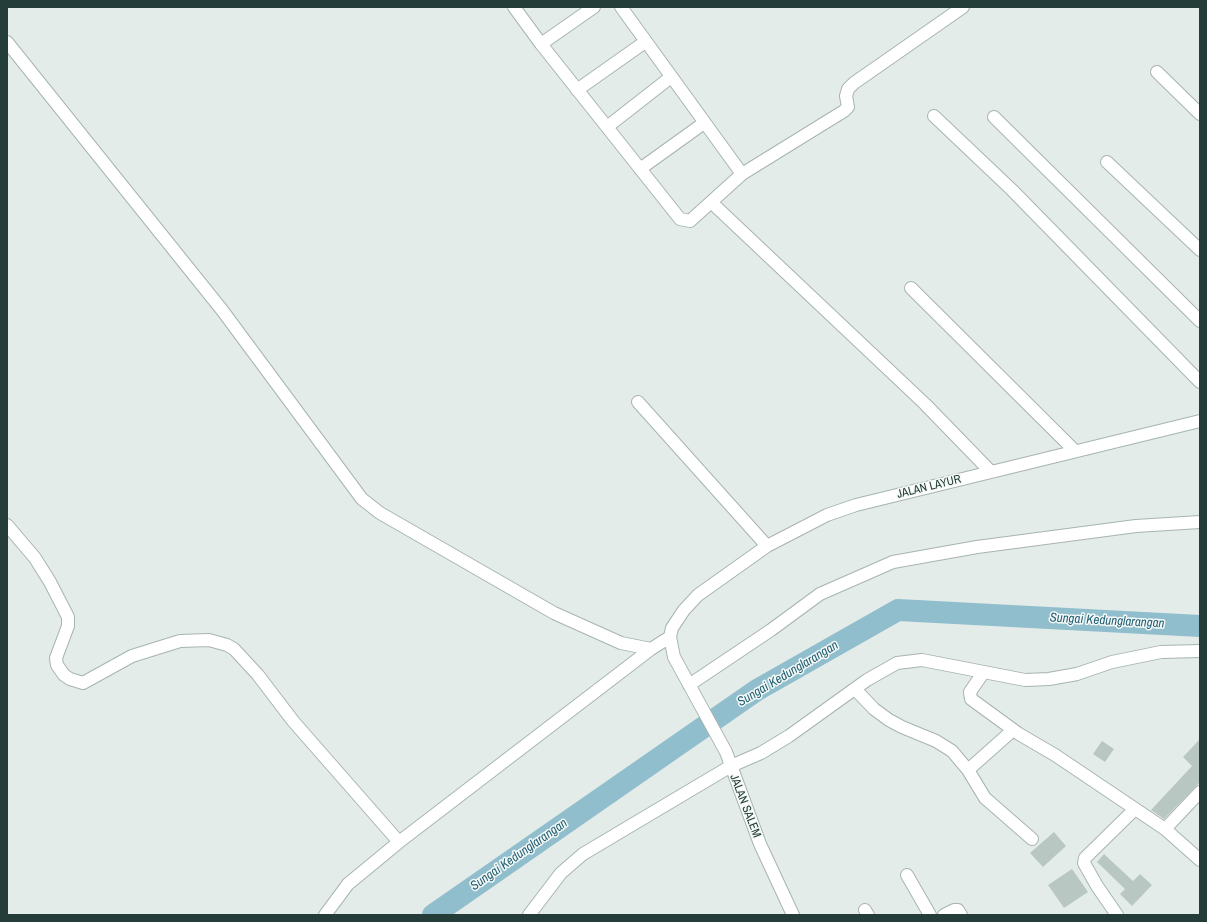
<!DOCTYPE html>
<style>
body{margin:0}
#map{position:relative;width:1207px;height:922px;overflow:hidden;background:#e4ece9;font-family:"Archivo Narrow",sans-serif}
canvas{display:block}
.frame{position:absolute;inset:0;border:8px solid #243d38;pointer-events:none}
</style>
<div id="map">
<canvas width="1207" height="922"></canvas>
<div class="frame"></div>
</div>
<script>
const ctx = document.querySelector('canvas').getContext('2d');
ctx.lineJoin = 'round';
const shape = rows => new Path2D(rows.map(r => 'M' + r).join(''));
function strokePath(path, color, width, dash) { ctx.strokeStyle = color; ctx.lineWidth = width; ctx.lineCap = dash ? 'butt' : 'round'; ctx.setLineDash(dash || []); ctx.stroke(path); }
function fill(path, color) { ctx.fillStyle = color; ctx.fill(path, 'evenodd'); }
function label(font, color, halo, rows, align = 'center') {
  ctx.font = font + ' "Archivo Narrow",sans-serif'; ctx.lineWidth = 3; ctx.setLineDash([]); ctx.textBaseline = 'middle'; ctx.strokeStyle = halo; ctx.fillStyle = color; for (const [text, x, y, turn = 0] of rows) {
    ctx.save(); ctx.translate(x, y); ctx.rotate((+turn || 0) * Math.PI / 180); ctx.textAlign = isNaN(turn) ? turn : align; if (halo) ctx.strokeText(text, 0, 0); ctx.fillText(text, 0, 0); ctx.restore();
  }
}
strokePath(shape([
 [433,915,757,690,898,610,1200,626]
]), '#90becd', 22);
fill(shape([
 [1200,739,1200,782,1164,819,1151,810,1192,766,1183,757],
 [1102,741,1114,749,1105,762,1093,754],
 [1054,832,1066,846,1043,867,1030,853],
 [1104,854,1133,881,1140,874,1152,885,1132,906,1120,894,1125,889,1097,862],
 [1072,869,1088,892,1064,908,1048,885]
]), '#b9c7c2');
const minor = shape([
 [514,7,541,44,680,219,690,221,742,174],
 [621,7,742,174,844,111,848,107,846,96,848,89,854,83,963,7],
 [7,42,222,310,362,499,380,513,554,613,621,643,651,649],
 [541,44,594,7],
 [1157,72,1200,114],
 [577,90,645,42],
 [934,116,1012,190,1200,382],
 [994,117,1200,321],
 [607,127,671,77],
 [1107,162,1200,250],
 [640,169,704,123],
 [711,202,925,404,991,472],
 [911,288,1075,451],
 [638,402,767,546],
 [7,525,35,558,50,582,68,617,68,626,56,658,57,665,64,675,70,679,83,683,132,656,180,641,209,640,227,645,234,649,258,675,293,721,399,842],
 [983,673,970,692,971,699,1019,734,1055,755,1165,829,1200,860],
 [689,685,771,630,820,594,893,562,977,547,1136,526,1200,522],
 [855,689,874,709,889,720,902,727,936,741,952,751,968,770,985,798,1032,839],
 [968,770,1013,730],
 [1165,829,1200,792],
 [907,875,930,915],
 [865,910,868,915],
 [325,915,348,884,399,842,651,649,670,637],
 [529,915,561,873,583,854,731,766,761,753,789,736,867,680,897,663,922,660,1025,680,1049,679,1077,674,1112,662,1161,652,1200,651],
 [793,915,760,844,726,752,674,657,670,637,672,628,684,610,698,595,767,546,827,515,856,505,1200,421],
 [944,915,954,910,958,910,961,915],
 [1117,915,1097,886,1084,863,1085,858,1135,809]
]);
strokePath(minor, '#a7b4b0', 14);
strokePath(minor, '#fff', 12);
label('12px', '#243d38', '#f4f9f7', [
 ["JALAN LAYUR",929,487,-14],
 ["JALAN SALEM",745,806,69]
]);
label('italic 13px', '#236075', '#f4f9f7', [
 ["Sungai Kedunglarangan",1107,621,3],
 ["Sungai Kedunglarangan",788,674,-31],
 ["Sungai Kedunglarangan",519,855,-35]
]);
</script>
